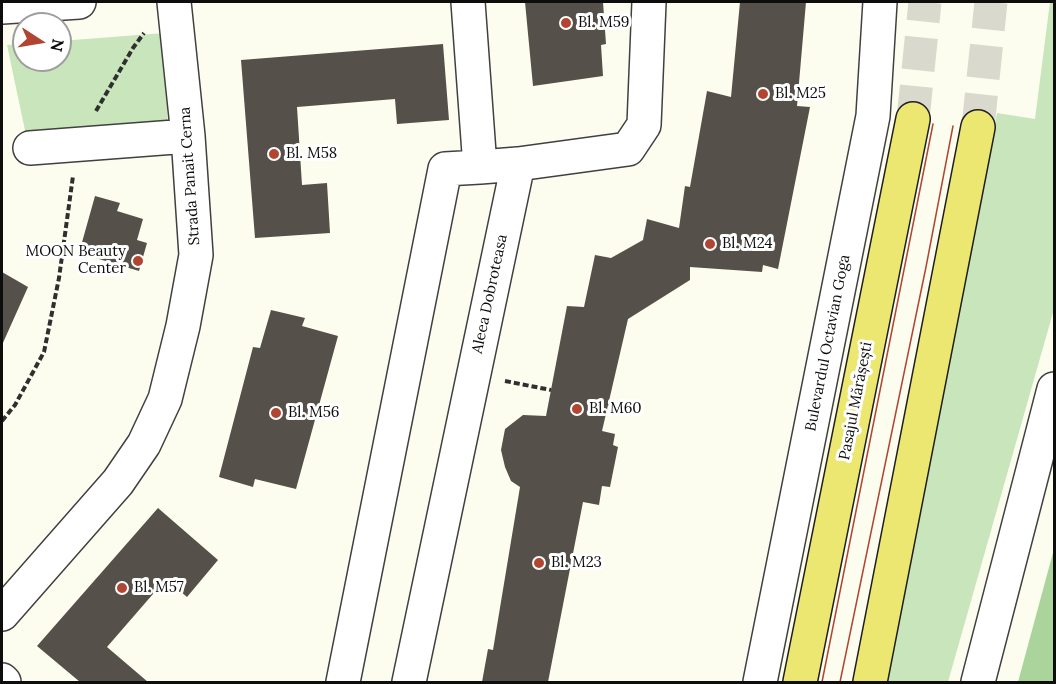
<!DOCTYPE html>
<meta charset="utf-8">
<style>
body{margin:0}
#map{position:relative;width:1056px;height:684px;overflow:hidden;background:#fdfdef;font-family:Lora,serif}
canvas{display:block}
.frame{position:absolute;inset:0;border:3px solid #0d0d0d;pointer-events:none}
.north{position:absolute;left:12px;top:12px;width:60px;height:60px;box-sizing:border-box;background:#fff;border:2px solid #9e9e9e;border-radius:50%;rotate:102deg;font-size:16px;font-weight:700;line-height:24px;text-align:center;color:#0d0d0d}
.north::after{content:'';display:block;margin:auto;width:21px;height:27px;background:#b04532;clip-path:polygon(50% 0,100% 100%,50% 72%,0 100%)}
</style>
<div id="map">
<canvas width="1056" height="684"></canvas>
<div class="frame"></div>
<div class="north">N</div>
</div>
<script>
const ctx = document.querySelector('canvas').getContext('2d');
ctx.lineJoin = 'round';
function fill(path, color) { ctx.fillStyle = color; ctx.fill(path, 'evenodd'); }
const shape = rows => new Path2D(rows.map(r => 'M' + r).join(''));
function strokePath(path, color, width, dash) { ctx.strokeStyle = color; ctx.lineWidth = width; ctx.lineCap = dash ? 'butt' : 'round'; ctx.setLineDash(dash || []); ctx.stroke(path); }
function label(font, color, halo, rows, align = 'center') {
  ctx.font = font + ' Lora,serif'; ctx.lineWidth = 6; ctx.setLineDash([]); ctx.textBaseline = 'middle'; ctx.strokeStyle = halo; ctx.fillStyle = color; for (const [text, x, y, turn = 0] of rows) {
    ctx.save(); ctx.translate(x, y); ctx.rotate((+turn || 0) * Math.PI / 180); ctx.textAlign = isNaN(turn) ? turn : align; if (halo) ctx.strokeText(text, 0, 0); ctx.fillText(text, 0, 0); ctx.restore();
  }
}
fill(shape([
 [1050,2,1054,2,1054,309,948,682,884,682,997,113,1035,119],
 [164,33,168,131,27,140,7,45,24,44,24,60,60,60,60,41]
]), '#c8e5bb');
fill(shape([
 [1054,549,1054,682,1018,682]
]), '#aad49c');
fill(shape([
 [525,2,603,2,606,44,601,45,603,76,533,86],
 [740,2,806,2,797,106,810,107,778,269,763,265,762,272,690,267,690,280,628,319,602,431,615,434,613,445,618,447,610,487,602,486,599,505,583,502,548,682,482,682,488,649,493,650,520,487,511,481,505,467,501,450,505,429,523,415,546,416,567,306,584,307,595,255,611,258,643,240,647,219,679,228,685,186,690,187,707,91,731,97],
 [443,44,449,120,397,124,395,99,297,107,302,185,327,183,330,233,255,238,241,60],
 [95,196,120,203,117,211,143,219,137,240,147,243,139,271,79,253],
 [2,272,28,287,2,345],
 [271,310,305,318,302,326,338,336,296,489,255,479,253,487,219,477,253,347,260,348],
 [158,508,218,560,187,597,166,579,107,647,148,682,80,682,37,646]
]), '#55504a');
strokePath(shape([
 [913,119,925,2],
 [978,127,991,2]
]), '#d9d9cd', 33, [33, 16]);
const minor = shape([
 [468,2,480,167,518,164,628,149,644,125,649,2],
 [2,7,79,2],
 [30,148,188,136],
 [2,614,118,482,144,444,165,399,183,326,196,255,188,136,174,2],
 [2,680,4,682],
 [343,682,445,169,480,167],
 [409,682,518,164],
 [760,682,873,116,880,2],
 [978,682,1054,389]
]);
const major = shape([
 [800,682,913,119],
 [870,682,978,127]
]);
strokePath(minor, '#404040', 36);
strokePath(major, '#1e1e1e', 36);
strokePath(shape([
 [96,111,133,48,144,33],
 [505,381,551,390],
 [608,403,624,406],
 [2,421,15,405,44,352,59,278,73,176]
]), '#2f2f2f', 4, [6, 3]);
strokePath(minor, '#fff', 33);
strokePath(major, '#ece770', 33);
strokePath(shape([
 [822,682,933,124],
 [840,682,926,267,953,126]
]), '#b04532', 1.5);
for (const [x, y, r, color] of [
 [566,23,6,"#b04532"],
 [763,94,6,"#b04532"],
 [274,154,6,"#b04532"],
 [710,244,6,"#b04532"],
 [138,261,6,"#b04532"],
 [577,409,6,"#b04532"],
 [276,413,6,"#b04532"],
 [539,563,6,"#b04532"],
 [122,588,6,"#b04532"]
]) { const dot = new Path2D(); dot.arc(x, y, r, 0, 2 * Math.PI); ctx.fillStyle = color; ctx.fill(dot); strokePath(dot, '#fff', 2); }
label('15px', '#0d0d0d', '#fff', [
 ["Bl. M59",578,23],
 ["Bl. M25",775,94],
 ["Bl. M58",286,154],
 ["Bl. M24",722,244],
 ["MOON Beauty",126,252,"right"],
 ["Center",126,269,"right"],
 ["Bl. M60",589,409],
 ["Bl. M56",288,413],
 ["Bl. M23",551,563],
 ["Bl. M57",134,588]
], 'left');
label('15px', '#0d0d0d', '#fff', [
 ["Strada Panait Cerna",190,176,-94],
 ["Aleea Dobroteasa",490,294,-78],
 ["Bulevardul Octavian Goga",828,343,-79],
 ["Pasajul Mărășești",856,401,-79]
]);
</script>
